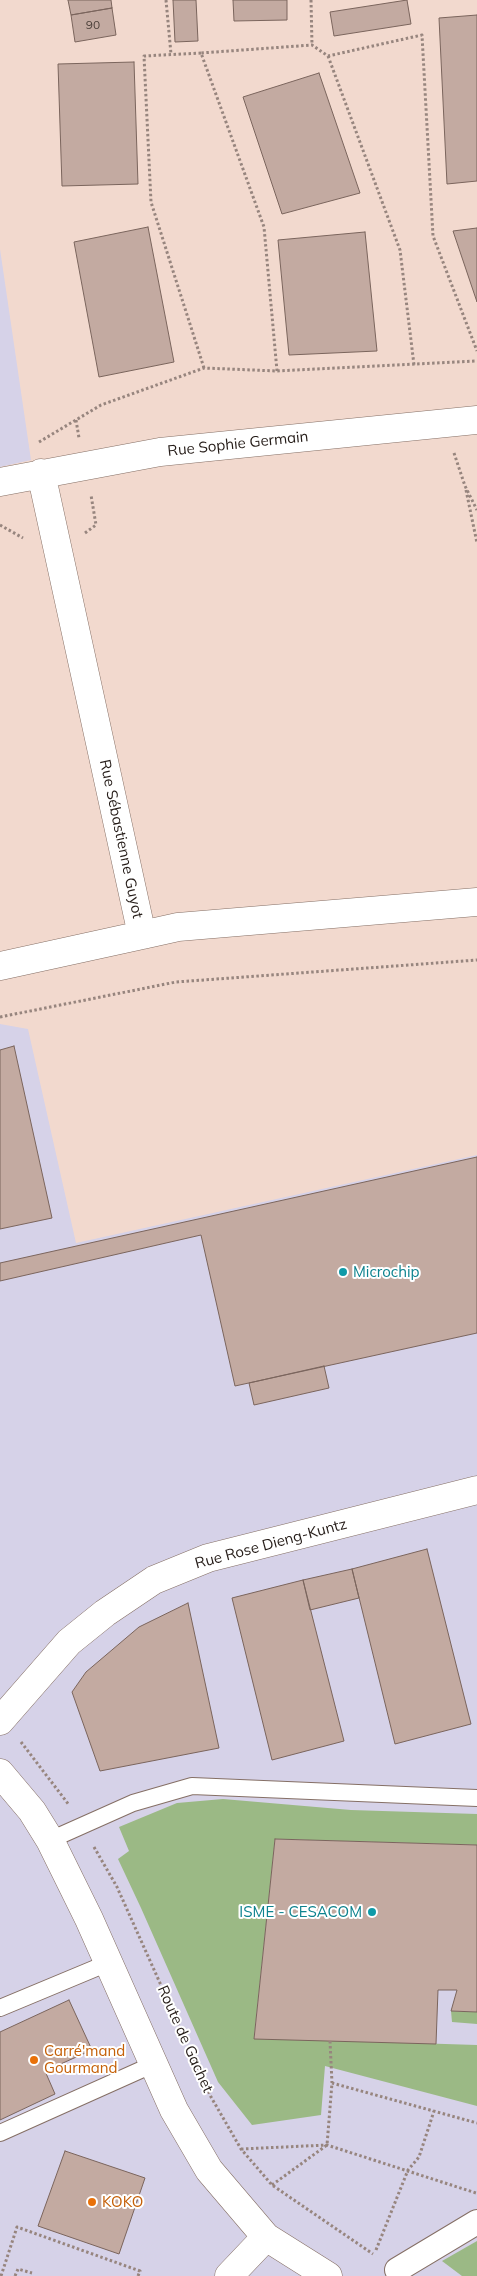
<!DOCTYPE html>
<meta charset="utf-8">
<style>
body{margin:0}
canvas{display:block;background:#f2d9ce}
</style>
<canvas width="477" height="2276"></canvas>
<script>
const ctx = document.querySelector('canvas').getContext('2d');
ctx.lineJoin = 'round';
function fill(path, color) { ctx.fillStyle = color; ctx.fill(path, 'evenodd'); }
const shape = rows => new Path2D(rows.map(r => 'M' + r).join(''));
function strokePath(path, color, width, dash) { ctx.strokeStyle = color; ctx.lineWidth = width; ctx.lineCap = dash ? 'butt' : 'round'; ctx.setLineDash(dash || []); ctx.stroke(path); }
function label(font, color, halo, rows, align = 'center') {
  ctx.font = font + ' Mulish,sans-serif'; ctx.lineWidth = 4; ctx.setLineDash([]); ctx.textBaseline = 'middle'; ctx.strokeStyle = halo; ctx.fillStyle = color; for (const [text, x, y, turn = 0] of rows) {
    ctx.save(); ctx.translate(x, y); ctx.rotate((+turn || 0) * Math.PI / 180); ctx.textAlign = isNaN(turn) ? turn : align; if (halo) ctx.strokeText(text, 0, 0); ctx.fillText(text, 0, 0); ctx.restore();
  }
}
fill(shape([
 [0,249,31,460,0,467],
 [0,1024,28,1029,76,1243,477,1155,477,2276,0,2276]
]), '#d6d2e8');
fill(shape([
 [223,1799,351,1810,477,1814,477,1845,275,1839,254,2038,477,2045,477,2106,325,2066,321,2115,252,2125,218,2082,141,1908,118,1859,129,1851,119,1827,177,1803],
 [451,2011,477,2012,477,2024,452,2022],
 [477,2241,477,2276,462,2276,442,2261]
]), '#9bb985');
const building = shape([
 [68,0,111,0,112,8,71,15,68,0],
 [173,0,196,0,198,41,175,42,173,0],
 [233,0,287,0,287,20,234,21,233,0],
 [407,0,411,24,334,36,330,12,407,0],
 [112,8,116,35,75,42,71,15,112,8],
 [477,15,477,181,447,184,439,18,477,15],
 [134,62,138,184,62,186,58,64,134,62],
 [319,73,360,193,282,214,243,97,319,73],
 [148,227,174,362,99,377,74,242,148,227],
 [477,228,477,302,453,231,477,228],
 [365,232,377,351,289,355,278,240,365,232],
 [14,1046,52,1218,0,1229,0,1050,14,1046],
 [477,1157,477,1333,235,1386,201,1235,0,1281,0,1263,477,1157],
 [324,1366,329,1388,254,1405,249,1383,324,1366],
 [427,1549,471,1724,395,1744,352,1569,427,1549],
 [352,1569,359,1598,310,1610,303,1580,352,1569],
 [303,1580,344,1741,272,1760,232,1598,303,1580],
 [188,1603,219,1748,100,1771,72,1692,86,1672,139,1627,188,1603],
 [275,1839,477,1845,477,2012,451,2011,457,1990,438,1990,436,2044,254,2039,275,1839],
 [69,2000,92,2050,45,2071,55,2094,0,2120,0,2032,69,2000],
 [65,2151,145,2178,119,2254,38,2226,65,2151]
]);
fill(building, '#c3aaa1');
strokePath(building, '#7b655d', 1);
const service = shape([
 [50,1840,133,1803,192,1786,477,1798],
 [0,2008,108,1963],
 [0,2133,154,2064]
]);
const pedestrian = shape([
 [397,2270,477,2222]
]);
const minor = shape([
 [41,473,142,935,178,927,477,902],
 [0,482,160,452,477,420],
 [0,966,142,935],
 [0,1721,69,1642,105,1613,154,1580,208,1558,477,1490],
 [0,1773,32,1811,50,1840,89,1919,174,2110,209,2170,266,2237,328,2276],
 [229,2276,266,2237]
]);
strokePath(service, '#856f65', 18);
strokePath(pedestrian, '#856f65', 26);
strokePath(minor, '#856f65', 29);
strokePath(shape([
 [166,0,171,54],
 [311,0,312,45],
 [201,53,144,56,151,202,204,368],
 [328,56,400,250,414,365],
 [277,371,264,227,201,53,312,45,328,56,422,35,433,236,477,351],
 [76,420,79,438],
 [39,442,101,405,204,368,277,371,477,361],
 [454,453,465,486,477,510],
 [466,490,477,543],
 [0,525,23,538],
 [85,533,96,525,91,495],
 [0,1017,176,982,477,960],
 [21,1742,69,1805],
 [94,1847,117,1887,211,2097,241,2149,272,2185,373,2254],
 [330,2041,332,2083],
 [241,2149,327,2145,476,2193],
 [272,2185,327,2145,332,2083,477,2123],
 [376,2250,408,2170,419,2157,434,2111],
 [1,2276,17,2227,140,2271,138,2276],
 [15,2276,18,2269,32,2273]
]), '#97857e', 3, [2.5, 2.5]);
strokePath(service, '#fff', 16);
strokePath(pedestrian, '#fff', 24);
strokePath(minor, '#fff', 28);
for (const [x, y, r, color] of [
 [343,1272,5,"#0f9aa8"],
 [372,1912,5,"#0f9aa8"],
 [34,2060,5,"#e8710a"],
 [92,2202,5,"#e8710a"]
]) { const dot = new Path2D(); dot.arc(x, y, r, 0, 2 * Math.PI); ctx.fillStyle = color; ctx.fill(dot); strokePath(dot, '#fff', 2); }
label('12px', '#4c403a', null, [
 ["90",93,25]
]);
label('15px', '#251c18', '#fff', [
 ["Rue Sophie Germain",238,444,-6],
 ["Rue Sébastienne Guyot",121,839,78],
 ["Rue Rose Dieng-Kuntz",271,1544,-15],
 ["Route de Gachet",185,2039,66]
]);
label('15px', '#0d838f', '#fff', [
 ["Microchip",353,1272],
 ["ISME - CESACOM",362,1912,"right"]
], 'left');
label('15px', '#c56008', '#fff', [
 ["Carré'mand",44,2051],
 ["Gourmand",44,2068],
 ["KOKO",102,2202]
], 'left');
</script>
